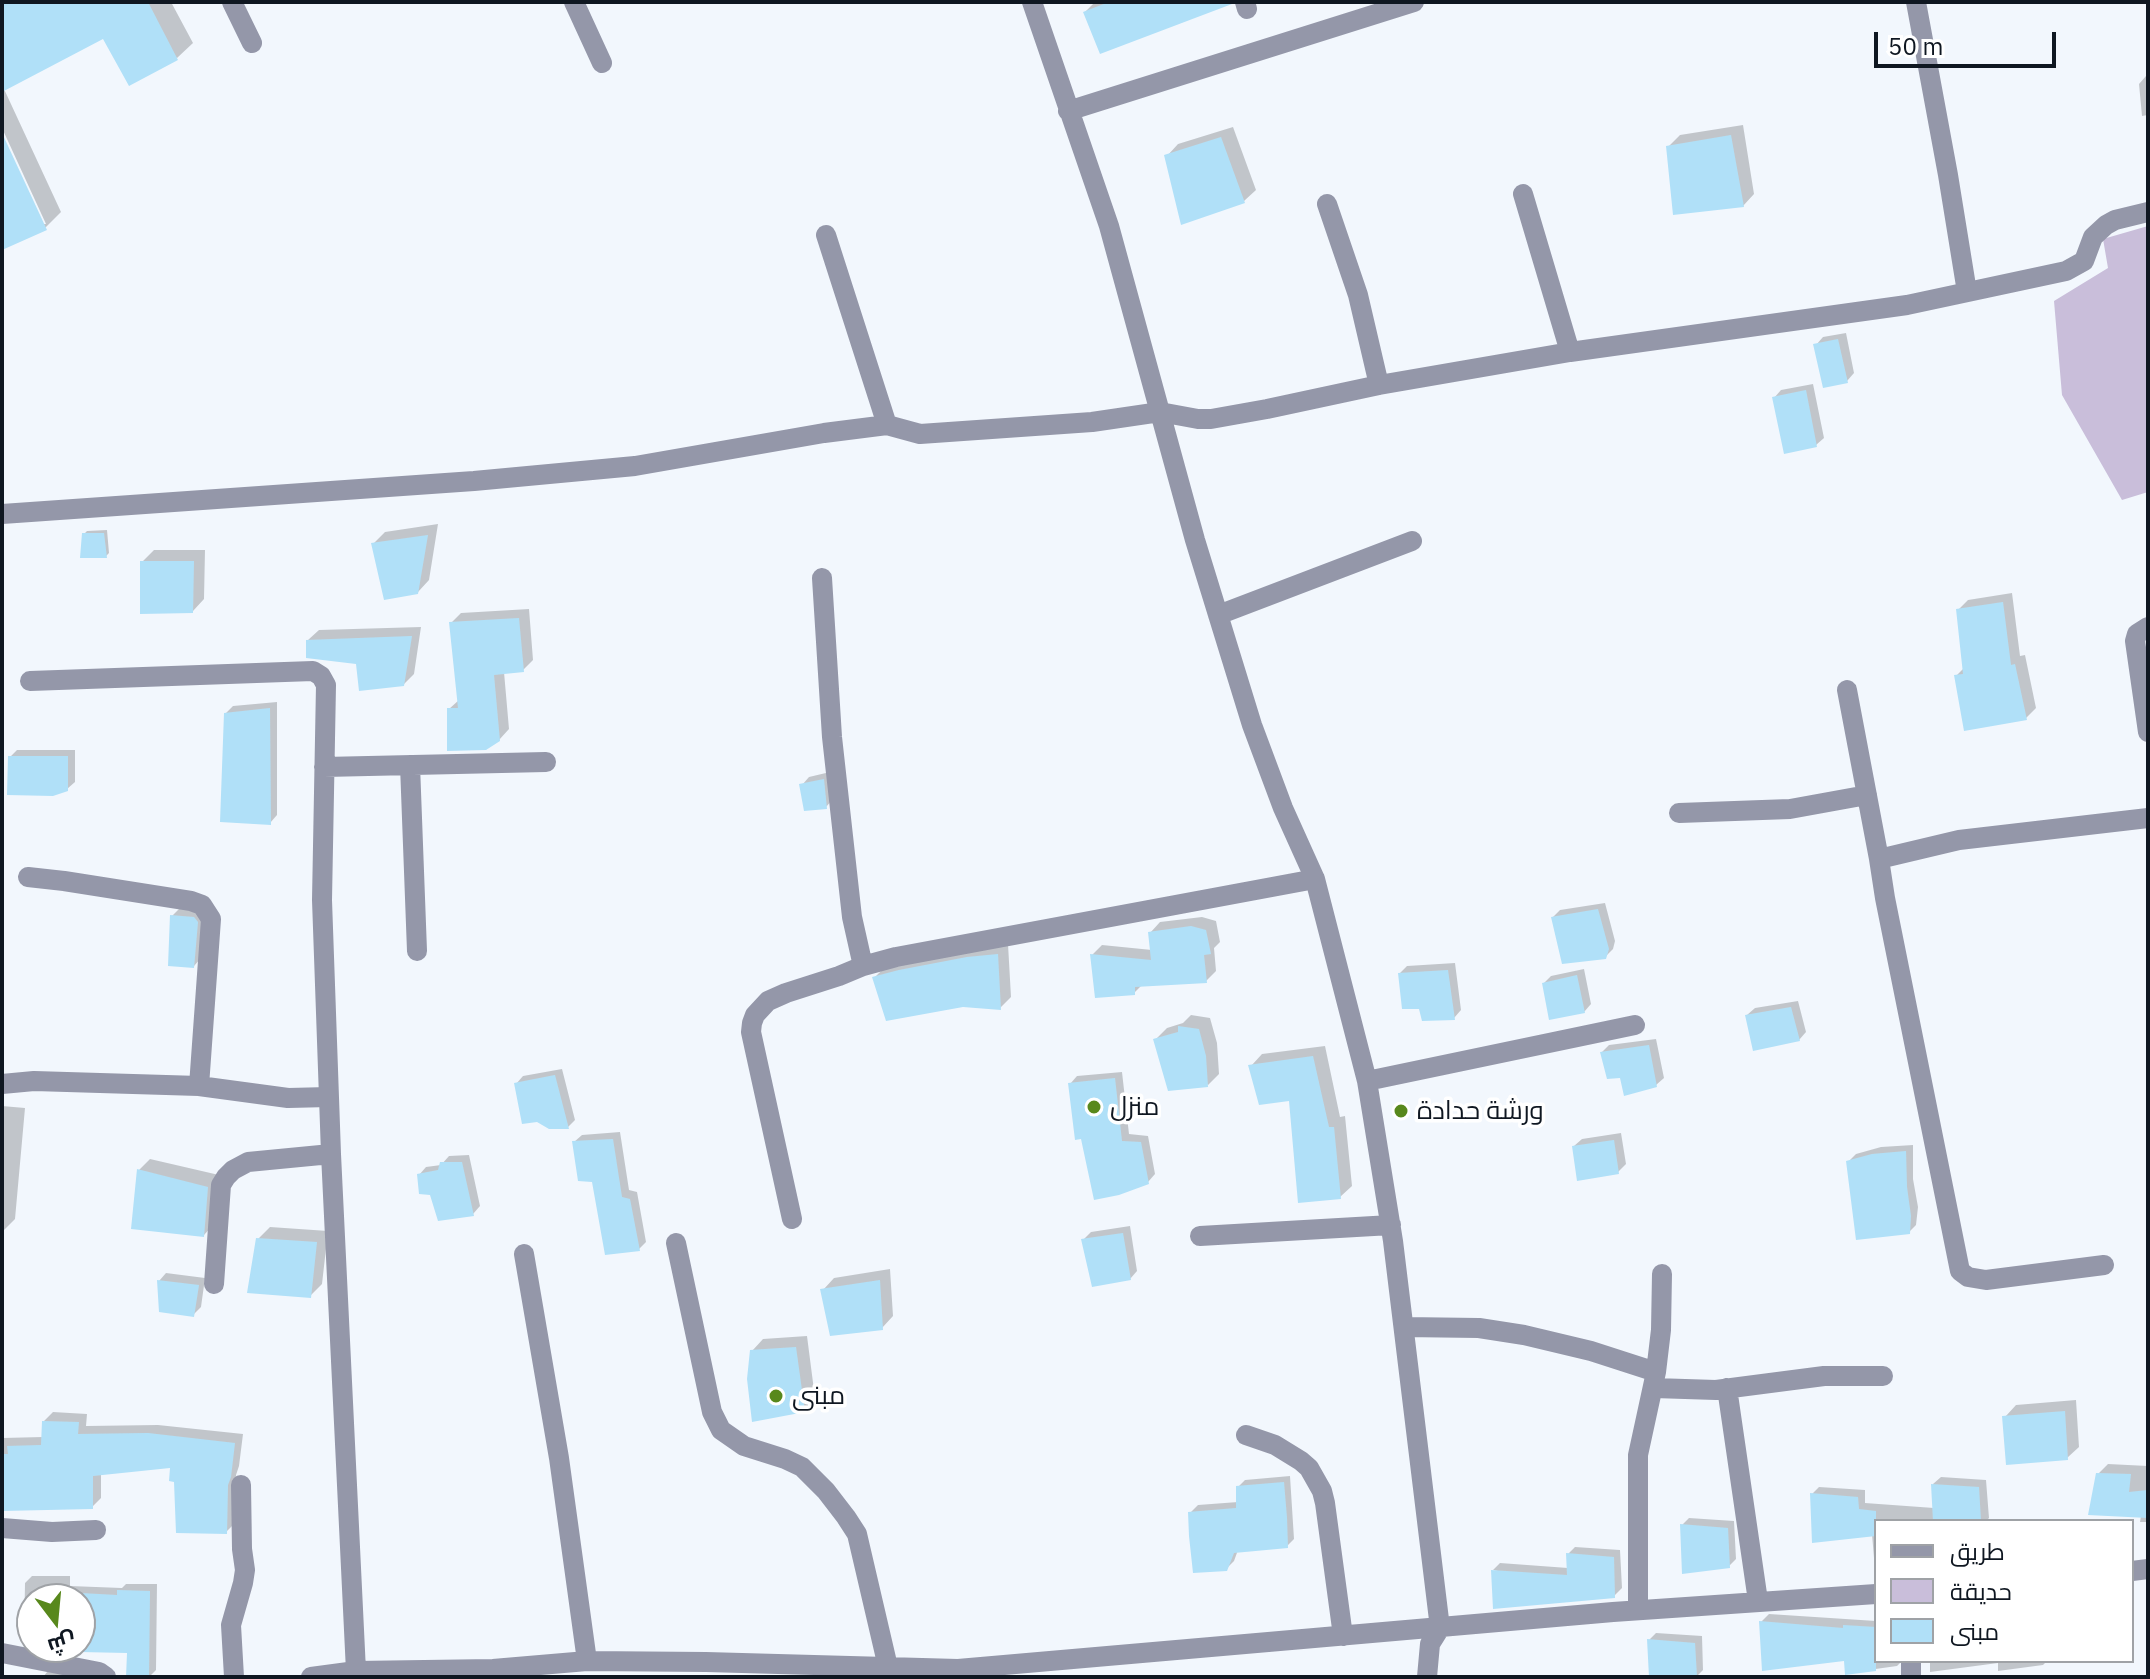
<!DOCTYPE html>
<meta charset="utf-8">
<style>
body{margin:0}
#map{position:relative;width:2150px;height:1679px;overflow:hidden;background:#f2f7fd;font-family:"IBM Plex Sans",Cairo,sans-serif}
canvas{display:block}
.frame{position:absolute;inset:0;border:4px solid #0f1721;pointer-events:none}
.legend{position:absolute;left:1874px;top:1519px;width:260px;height:144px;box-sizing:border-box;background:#fff;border:2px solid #9fa2a6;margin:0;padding:10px 14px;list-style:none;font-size:24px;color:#0f1721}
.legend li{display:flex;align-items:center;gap:16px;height:40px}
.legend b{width:40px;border:2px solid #9fa2a6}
.north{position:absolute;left:16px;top:1583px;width:80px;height:80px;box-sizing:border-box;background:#fff;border:2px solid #9fa2a6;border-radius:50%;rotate:164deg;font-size:22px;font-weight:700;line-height:32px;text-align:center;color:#0f1721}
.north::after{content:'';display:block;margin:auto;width:28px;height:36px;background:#58881c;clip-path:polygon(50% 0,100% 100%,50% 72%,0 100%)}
.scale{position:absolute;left:1874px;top:32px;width:182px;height:36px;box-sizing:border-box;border:4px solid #0f1721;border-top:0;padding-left:10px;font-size:24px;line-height:28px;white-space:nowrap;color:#0f1721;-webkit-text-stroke:6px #fff;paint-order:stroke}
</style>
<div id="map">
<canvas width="2150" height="1679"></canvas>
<div class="frame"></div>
<ul class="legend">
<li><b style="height:10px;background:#9497a9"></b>طريق</li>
<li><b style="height:22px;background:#c9beda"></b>حديقة</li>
<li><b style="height:22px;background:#b0e0f8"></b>مبنى</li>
</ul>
<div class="north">ش</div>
<div class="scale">50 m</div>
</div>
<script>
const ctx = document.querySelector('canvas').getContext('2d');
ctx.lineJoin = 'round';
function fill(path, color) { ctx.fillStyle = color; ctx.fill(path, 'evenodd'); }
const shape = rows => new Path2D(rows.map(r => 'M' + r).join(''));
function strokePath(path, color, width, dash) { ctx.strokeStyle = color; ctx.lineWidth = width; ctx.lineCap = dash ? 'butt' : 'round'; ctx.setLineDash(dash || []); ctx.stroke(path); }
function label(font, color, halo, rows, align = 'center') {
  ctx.font = font + ' "IBM Plex Sans",Cairo,sans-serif'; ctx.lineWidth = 7; ctx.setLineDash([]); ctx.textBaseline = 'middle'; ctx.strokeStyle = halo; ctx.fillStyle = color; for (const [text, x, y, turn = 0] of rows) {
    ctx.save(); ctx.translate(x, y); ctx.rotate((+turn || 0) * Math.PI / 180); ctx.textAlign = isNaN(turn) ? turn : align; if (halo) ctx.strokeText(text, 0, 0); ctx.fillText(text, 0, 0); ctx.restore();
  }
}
fill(shape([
 [2148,226,2148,492,2122,500,2062,395,2054,301,2108,268,2103,239]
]), '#c9beda');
fill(shape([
 [2,2,171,2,193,43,177,58,104,36,4,89,61,212,45,228,2,248,2,138,42,224,46,224,2,128],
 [1095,2,1222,2,1085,12],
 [2146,76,2148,76,2148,115,2142,116,2139,84],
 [1743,125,1754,194,1743,206,1668,147,1680,135],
 [1233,127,1256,190,1244,201,1167,156,1178,144],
 [1846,333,1854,373,1847,381,1816,345,1823,337],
 [1813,384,1824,438,1816,445,1774,398,1781,390],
 [438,524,429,580,418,592,374,543,385,532],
 [107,530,109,553,106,556,84,534,87,531],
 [154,550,205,550,204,599,193,611,142,562],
 [2012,593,2020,656,2025,655,2036,708,2026,718,1956,676,1964,668,1958,610,1968,600],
 [529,609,533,660,523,670,504,672,509,729,499,740,449,709,459,700,451,623,461,613],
 [421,627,414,674,404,684,308,640,319,630],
 [277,702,277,815,270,823,226,713,233,706],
 [17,750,75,750,75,782,67,789,10,757],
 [830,772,833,799,826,807,802,785,809,777],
 [1605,903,1615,941,1613,949,1605,957,1553,917,1560,910],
 [180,908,202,910,201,958,194,966,172,916],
 [1202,917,1216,921,1220,942,1214,948,1216,971,1206,981,1142,985,1134,993,1092,955,1102,945,1152,950,1150,933,1160,922],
 [1008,944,1011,997,1000,1008,875,977,885,967],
 [1455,963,1461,1010,1454,1018,1421,1007,1400,973,1407,966],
 [1584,969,1591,1004,1584,1012,1544,983,1551,976],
 [1798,1001,1806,1032,1799,1040,1747,1015,1755,1008],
 [1191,1015,1210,1018,1217,1043,1219,1074,1208,1085,1155,1040,1167,1028,1183,1023],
 [1656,1039,1664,1078,1656,1085,1602,1052,1609,1045],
 [1325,1046,1340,1117,1345,1116,1352,1186,1340,1197,1291,1099,1251,1066,1262,1054],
 [562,1069,575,1120,568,1127,516,1084,523,1076],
 [1122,1072,1129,1134,1148,1136,1155,1174,1148,1182,1070,1084,1077,1076],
 [2,1106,25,1108,15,1219,4,1230,2,1230],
 [620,1132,629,1190,637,1192,646,1242,639,1249,593,1180,574,1142,582,1135],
 [1621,1133,1626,1164,1618,1172,1574,1146,1582,1139],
 [1913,1145,1913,1179,1918,1207,1916,1225,1909,1232,1848,1162,1856,1154,1881,1147],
 [469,1155,480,1206,473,1214,432,1193,419,1175,426,1167,441,1165,449,1156],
 [150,1159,219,1175,215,1223,204,1235,139,1170],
 [1130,1226,1137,1271,1130,1279,1083,1240,1091,1232],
 [270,1227,328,1231,322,1284,310,1296,258,1239],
 [890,1269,893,1316,882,1328,823,1290,834,1278],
 [166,1273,205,1278,201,1307,193,1315,159,1281],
 [807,1336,815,1398,804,1410,752,1351,763,1339],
 [2076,1400,2079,1447,2067,1458,2005,1417,2016,1405],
 [53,1412,87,1414,86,1426,158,1425,243,1434,239,1466,236,1475,235,1523,226,1532,176,1480,172,1466,101,1473,101,1498,92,1507,2,1508,2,1438,43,1437,44,1421],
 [2108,1464,2148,1466,2148,1522,2140,1522,2141,1516,2098,1474],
 [1290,1476,1294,1539,1287,1546,1238,1550,1234,1561,1226,1569,1190,1513,1198,1505,1238,1502,1238,1487,1245,1480],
 [1941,1477,1986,1480,1989,1518,1986,1521,1876,1521,1876,1558,1874,1558,1872,1534,1812,1494,1819,1487,1865,1490,1865,1503,1934,1508,1933,1484],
 [1689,1518,1734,1521,1736,1559,1729,1566,1682,1525],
 [1575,1547,1620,1550,1622,1588,1614,1596,1493,1570,1500,1563,1568,1568,1568,1554],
 [32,1576,70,1576,70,1586,122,1588,126,1584,157,1584,156,1670,149,1677,128,1677,129,1652,75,1649,73,1652,49,1647,80,1647,80,1599,32,1599,32,1639,24,1639,25,1583],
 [1769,1614,1876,1621,1876,1661,1902,1661,1897,1666,1847,1673,1846,1659,1761,1622],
 [1656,1633,1702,1636,1703,1670,1696,1677,1651,1677,1649,1640],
 [1925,1661,2047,1661,2043,1665,1998,1671,1998,1663,1930,1672,1930,1662,1926,1663],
 [52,1666,81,1677,43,1677]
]), '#0003');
fill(shape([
 [2,2,148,2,178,60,129,86,103,39,2,92],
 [1109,2,1232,2,1232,4,1100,54,1083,12],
 [2,133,47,230,2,250],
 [1731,135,1744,207,1673,215,1666,146],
 [1221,137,1245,203,1181,225,1164,155],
 [1838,339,1848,383,1823,388,1813,344],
 [1806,390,1817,447,1784,454,1772,397],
 [82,533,104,533,107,558,80,558],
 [428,535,418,594,384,600,371,543],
 [140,561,194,561,193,613,140,614],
 [2003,602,2011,665,2015,664,2027,720,1964,731,1954,675,1963,674,1956,609],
 [519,618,524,672,494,675,500,741,486,750,447,751,447,708,458,708,449,622],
 [412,636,404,686,359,691,356,664,306,658,306,640],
 [270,708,271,825,220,822,224,713],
 [8,756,68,756,68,791,53,796,7,795],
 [824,779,827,809,804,811,799,784],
 [1598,909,1609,949,1606,959,1562,964,1551,917],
 [170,915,194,917,198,922,194,968,168,966],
 [1191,926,1206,930,1211,954,1204,955,1207,983,1135,987,1135,995,1095,998,1090,954,1151,960,1148,932],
 [998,954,1001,1010,963,1007,886,1021,872,977,899,970,967,957],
 [1448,970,1455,1020,1422,1021,1419,1009,1402,1009,1398,973],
 [1577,975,1585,1013,1549,1020,1542,983],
 [1791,1007,1800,1041,1753,1051,1745,1015],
 [1178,1026,1199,1029,1206,1056,1208,1087,1168,1091,1153,1039,1178,1032],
 [1649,1045,1657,1087,1624,1096,1620,1078,1607,1079,1600,1052],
 [1313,1056,1329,1127,1334,1127,1341,1199,1298,1203,1289,1101,1259,1105,1248,1065],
 [555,1075,569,1129,549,1129,537,1122,522,1124,514,1083],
 [1115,1078,1122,1141,1141,1142,1149,1184,1119,1195,1094,1200,1081,1139,1075,1140,1068,1083],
 [613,1139,622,1197,630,1199,640,1251,605,1255,592,1182,578,1181,572,1141],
 [1614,1140,1619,1174,1577,1181,1572,1146],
 [1906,1151,1907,1187,1911,1216,1910,1234,1856,1240,1846,1161,1872,1154],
 [440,1162,462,1162,474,1216,438,1221,430,1195,419,1194,417,1174,438,1170],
 [137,1169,208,1187,204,1237,131,1229],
 [1123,1233,1131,1280,1092,1287,1081,1239],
 [256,1238,317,1242,311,1298,247,1293],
 [157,1280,199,1285,194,1317,159,1312],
 [880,1280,883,1330,830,1336,820,1289],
 [796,1347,805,1412,752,1422,747,1379,750,1350],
 [2065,1411,2068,1460,2006,1465,2002,1416],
 [42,1421,79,1422,78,1434,148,1433,235,1443,231,1477,228,1485,227,1534,176,1533,174,1482,169,1481,170,1468,93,1476,93,1509,2,1511,2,1454,8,1454,7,1446,41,1445],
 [2096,1473,2131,1474,2129,1492,2148,1490,2148,1518,2088,1515],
 [1284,1482,1287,1518,1288,1548,1234,1553,1227,1571,1193,1573,1189,1536,1188,1512,1236,1508,1236,1486],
 [1931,1484,1979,1487,1981,1521,1933,1521],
 [1810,1493,1858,1497,1859,1509,1876,1511,1876,1536,1812,1543],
 [1680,1524,1728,1528,1730,1568,1682,1574],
 [1566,1553,1614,1557,1615,1598,1493,1609,1491,1570,1567,1575],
 [117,1590,150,1591,149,1677,126,1677,127,1653,80,1652,80,1593,117,1595],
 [1759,1621,1843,1628,1843,1625,1876,1627,1876,1671,1845,1675,1844,1661,1762,1671],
 [1647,1639,1695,1643,1697,1677,1649,1677]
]), '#b0e0f8');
strokePath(shape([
 [232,2,252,43],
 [574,2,602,63],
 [1032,2,1109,226,1195,540,1252,725,1283,808,1315,879,1367,1081,1393,1241,1440,1628,1430,1644,1427,1677],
 [1245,2,1247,9],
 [1916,2,1948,175,1967,292],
 [1068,111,1414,2],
 [1523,194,1570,352],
 [1327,204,1358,295,1379,385],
 [826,235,887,425],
 [2,514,474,481,635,466,824,433,887,425,920,434,1092,422,1160,412,1198,419,1211,419,1267,409,1379,385,1570,352,1907,305,2066,271,2084,261,2093,237,2106,225,2115,220,2148,212],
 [822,578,832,737,852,917,863,966,896,957,1315,879],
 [1218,615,1412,541],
 [2148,627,2137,634,2135,641,2148,732],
 [30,681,313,671,321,676,326,685,322,900,331,1154,356,1671],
 [1847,690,1879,859],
 [410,765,417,951],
 [324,767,546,762],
 [1679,813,1790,809,1867,795],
 [28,877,64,881,191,901,202,905,211,919,199,1086],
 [1367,1081,1635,1025],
 [2,1084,34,1081,199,1086,288,1098,329,1097],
 [792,1219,751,1032,752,1023,755,1015,768,1001,786,993,839,976,863,966],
 [1200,1236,1391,1225],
 [676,1243,712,1412,721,1430,744,1446,785,1459,802,1467,826,1491,846,1517,857,1534,888,1667],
 [524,1254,559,1458,587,1661],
 [2104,1265,1986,1280,1968,1277,1960,1271,1885,898,1879,859,1959,840,2148,818],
 [214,1284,221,1185,226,1177,233,1170,248,1162,331,1154],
 [1404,1327,1479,1328,1524,1335,1591,1351,1656,1372],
 [1654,1388,1716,1390,1824,1376,1883,1376],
 [1727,1388,1758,1601],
 [1246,1435,1275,1445,1301,1461,1309,1468,1322,1491,1325,1503,1343,1636],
 [2,1528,52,1532,96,1530],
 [2132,1571,2148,1569],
 [1638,1610,1638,1455,1656,1372,1661,1330,1662,1274],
 [2,1653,99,1672,106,1677],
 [1911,1661,1911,1677],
 [234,1677,231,1625,243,1583,245,1570,242,1549,241,1485],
 [311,1677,356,1671,493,1669,587,1661,706,1662,958,1669,1613,1612,1876,1594]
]), '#9497a9', 20);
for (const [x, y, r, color] of [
 [1094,1107,8,"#58881c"],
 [1401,1111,8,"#58881c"],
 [776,1396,8,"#58881c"]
]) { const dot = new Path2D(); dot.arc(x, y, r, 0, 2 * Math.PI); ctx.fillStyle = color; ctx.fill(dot); strokePath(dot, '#fff', 3); }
label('26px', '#0f1721', '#fff', [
 ["منزل",1110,1107],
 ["ورشة حدادة",1417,1111],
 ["مبنى",792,1396]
], 'left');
</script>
